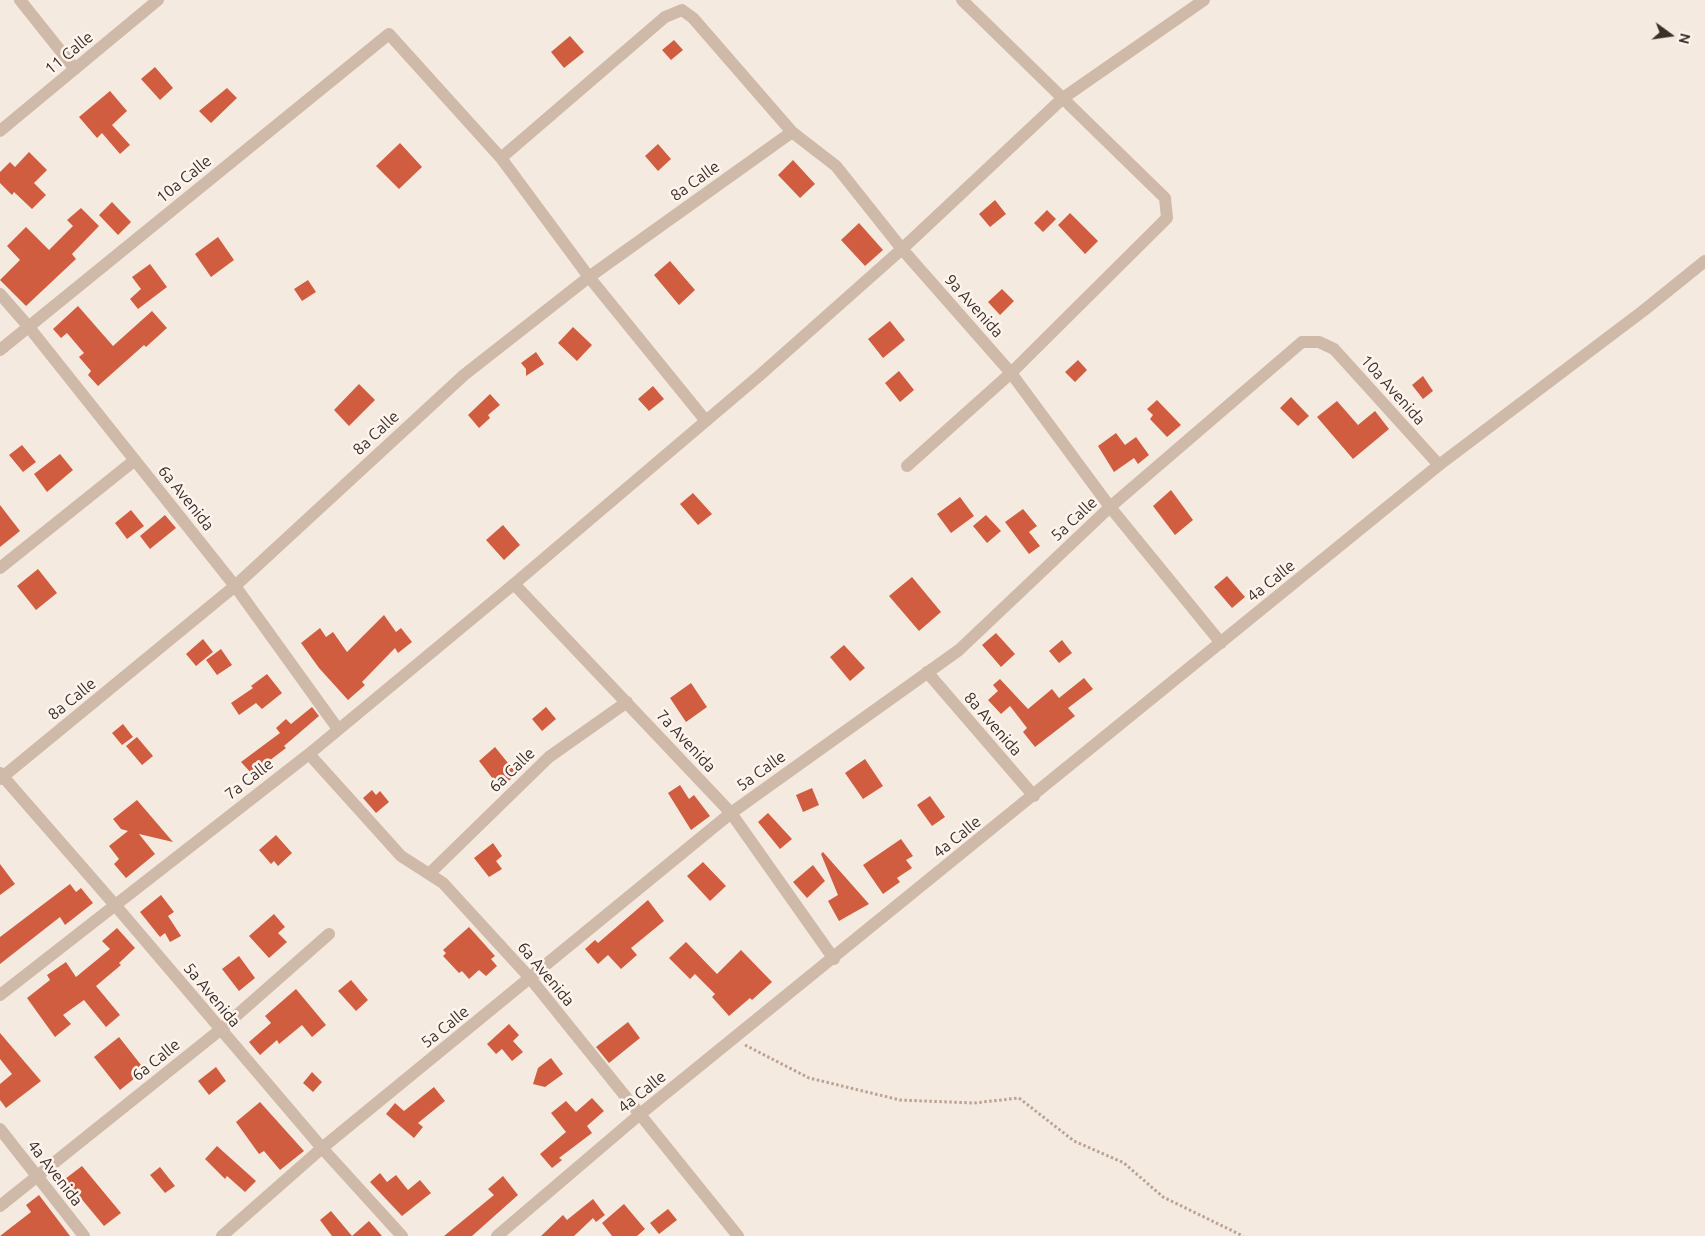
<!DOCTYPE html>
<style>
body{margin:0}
#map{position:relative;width:1705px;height:1236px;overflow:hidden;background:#f5eadf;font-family:Ubuntu,sans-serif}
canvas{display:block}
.north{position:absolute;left:1645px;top:10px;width:50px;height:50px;-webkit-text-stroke:4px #fcf4ed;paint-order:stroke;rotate:104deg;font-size:14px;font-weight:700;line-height:20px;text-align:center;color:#3c2f2a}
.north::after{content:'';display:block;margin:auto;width:18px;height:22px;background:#3c2f2a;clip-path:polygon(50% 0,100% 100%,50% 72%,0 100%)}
</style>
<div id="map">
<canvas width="1705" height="1236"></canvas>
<div class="north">N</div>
</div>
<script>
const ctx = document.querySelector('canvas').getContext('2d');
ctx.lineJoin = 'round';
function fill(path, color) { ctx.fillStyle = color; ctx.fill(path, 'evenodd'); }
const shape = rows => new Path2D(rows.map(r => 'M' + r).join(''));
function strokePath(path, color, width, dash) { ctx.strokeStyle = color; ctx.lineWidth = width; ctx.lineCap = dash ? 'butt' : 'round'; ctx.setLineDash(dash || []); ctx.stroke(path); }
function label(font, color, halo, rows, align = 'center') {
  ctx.font = font + ' Ubuntu,sans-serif'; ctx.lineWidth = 5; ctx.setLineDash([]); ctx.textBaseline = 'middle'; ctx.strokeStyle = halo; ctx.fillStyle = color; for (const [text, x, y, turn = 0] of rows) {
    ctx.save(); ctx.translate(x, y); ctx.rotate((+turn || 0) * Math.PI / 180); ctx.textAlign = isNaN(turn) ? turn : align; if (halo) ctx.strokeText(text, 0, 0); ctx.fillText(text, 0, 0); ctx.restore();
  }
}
fill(shape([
 [570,36,584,52,564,68,551,52],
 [674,40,683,50,671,60,662,50],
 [155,67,173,88,160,100,141,79],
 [227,88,237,98,211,123,199,111],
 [110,91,127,111,112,125,130,145,120,154,102,133,97,138,79,117],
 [400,143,422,167,399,189,376,166],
 [658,144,671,159,658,171,645,156],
 [29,152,47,170,34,183,46,195,32,209,14,192,12,195,0,183,0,172,10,162,15,167],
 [793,160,815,184,800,198,778,175],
 [995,200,1006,214,990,227,979,214],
 [112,202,131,222,118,235,99,215],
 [81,208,99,226,72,254,76,259,26,306,0,280,20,260,7,246,26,227,49,250,73,226,67,220],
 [1047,210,1056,219,1043,232,1034,223],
 [1070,213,1098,241,1085,254,1058,225],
 [859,223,883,250,865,266,841,240],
 [218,237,234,260,211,277,195,254],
 [670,261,695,290,679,305,654,275],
 [150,264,167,287,138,309,130,299,141,289,132,277],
 [308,280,316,292,302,301,294,289],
 [1002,289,1014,301,1000,315,988,302],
 [78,306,113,346,152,311,167,328,146,347,144,345,98,386,88,375,91,371,79,357,84,353,67,333,61,338,53,329],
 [890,321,905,340,883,358,868,339],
 [573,327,592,345,577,361,558,343],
 [536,352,544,364,526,376,526,369,521,363],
 [1078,360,1087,370,1075,382,1065,372],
 [899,371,914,390,900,402,885,383],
 [1423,376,1433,391,1423,399,1412,385],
 [359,384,375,400,349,426,334,410],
 [653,386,664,399,649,411,638,399],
 [490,394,500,405,488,415,490,418,479,428,468,415],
 [1291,397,1309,416,1298,426,1280,408],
 [1157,400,1181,425,1167,437,1150,419,1153,415,1147,409],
 [1337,401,1358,425,1375,411,1389,429,1353,459,1317,417],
 [1116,433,1125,445,1136,437,1149,455,1138,464,1134,458,1114,472,1098,446],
 [22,445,36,462,23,472,9,455],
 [60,454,73,470,47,492,34,474],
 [1171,490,1193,520,1175,535,1153,506],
 [693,493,712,514,698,525,680,504],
 [960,497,974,516,951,533,937,514],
 [0,505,20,531,0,547],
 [1023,509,1037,526,1029,532,1040,546,1029,554,1005,522],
 [131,510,144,526,127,539,115,523],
 [165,515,176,528,150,549,140,536],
 [986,515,1001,531,987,543,973,526],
 [503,525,520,545,504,560,486,540],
 [38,569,57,593,36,610,17,586],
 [1227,576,1245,597,1232,608,1214,587],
 [912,577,941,612,919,631,889,596],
 [384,615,396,632,401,628,412,642,398,653,395,648,362,682,365,685,348,700,319,668,301,643,320,628,326,637,333,632,347,652],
 [996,633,1015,654,1001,667,982,645],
 [203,639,213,652,196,666,186,654],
 [1062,640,1072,653,1059,663,1049,651],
 [844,645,865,668,850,681,830,657],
 [221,649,232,665,217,675,206,660],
 [267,674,282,693,262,709,256,703,239,715,231,703,253,688,251,686],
 [1084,678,1093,689,1068,708,1075,716,1035,747,1023,732,1027,728,1010,706,1001,714,988,700,998,691,993,685,1000,679,1028,709,1052,689,1059,698],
 [691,683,707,707,686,722,670,698],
 [312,707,319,716,284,746,286,748,252,774,241,762,280,733,276,728,286,719,291,724],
 [546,707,556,719,542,731,532,719],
 [123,724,133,737,122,745,112,733],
 [137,737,153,756,142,765,126,746],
 [495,747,517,774,500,788,479,761],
 [865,759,883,786,863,799,845,773],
 [680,785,689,799,694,795,710,816,691,830,668,793],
 [812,788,819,805,803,812,796,795],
 [372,790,376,795,380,791,389,802,376,813,363,798],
 [930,796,945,817,932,826,917,805],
 [137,800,173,842,139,834,155,854,126,878,114,864,119,859,109,846,128,831,121,829,113,819],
 [768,813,792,839,780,849,758,822],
 [276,835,292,853,278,866,274,861,271,864,259,850],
 [901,839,913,856,906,860,912,868,897,878,900,882,883,894,863,865],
 [493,843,502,856,496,861,502,869,489,877,474,858],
 [823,852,869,904,839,921,828,901,838,895,821,854],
 [703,862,726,886,710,901,687,876],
 [0,864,15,884,0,895],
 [813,865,825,881,807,898,793,882],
 [70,884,76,892,81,888,93,903,65,925,60,917,0,964,0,937],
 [161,895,174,912,168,916,181,936,170,942,165,933,160,937,140,912],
 [648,900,664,921,631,948,637,955,621,969,608,955,598,964,585,949,595,940,598,943],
 [274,914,285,927,278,933,287,942,269,958,249,936],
 [469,927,495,956,491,959,497,966,486,976,479,970,469,979,462,971,459,973,443,956,446,953,443,950],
 [117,928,135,948,119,963,121,965,96,986,120,1015,106,1027,84,1000,63,1015,71,1024,55,1037,27,998,50,980,47,975,66,962,76,977,110,949,102,941],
 [686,942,717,974,741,950,772,982,752,1000,750,998,729,1016,712,997,715,994,695,974,690,979,669,958],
 [239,956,255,978,239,991,222,969],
 [351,980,368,1000,356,1011,338,991],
 [296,989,326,1025,312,1037,302,1025,279,1044,277,1040,260,1055,249,1042,271,1023,265,1016],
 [628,1022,640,1038,609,1063,596,1047],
 [509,1024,519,1035,513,1041,523,1052,512,1061,502,1049,496,1054,487,1044],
 [0,1033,41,1081,6,1108,0,1100,0,1084,12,1074,0,1059],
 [119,1037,145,1070,120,1090,94,1057],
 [551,1058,563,1074,545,1087,533,1084,538,1068],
 [216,1067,226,1081,209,1095,198,1081],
 [312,1072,322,1082,313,1092,303,1083],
 [434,1087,445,1101,418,1123,423,1127,414,1138,386,1114,395,1103,404,1111],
 [592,1098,604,1111,587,1126,592,1133,559,1158,562,1160,552,1168,540,1154,566,1132,551,1113,566,1101,576,1112],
 [260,1102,304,1151,280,1170,264,1151,259,1154,236,1122],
 [217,1146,256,1181,245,1192,227,1176,225,1179,205,1159],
 [82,1166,121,1213,104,1226,65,1179],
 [160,1167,175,1186,165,1193,150,1175],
 [380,1173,387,1182,396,1175,408,1190,420,1180,431,1193,402,1216,370,1182],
 [503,1176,518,1195,472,1236,444,1236,494,1195,488,1189],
 [39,1195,70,1236,0,1236,31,1212,26,1205],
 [593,1199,605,1215,596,1222,593,1218,574,1236,541,1236,563,1215,567,1220],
 [624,1204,645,1229,637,1236,612,1236,602,1223],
 [668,1209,677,1220,659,1234,650,1223],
 [331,1211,352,1236,332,1236,320,1220],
 [369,1221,382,1236,352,1236]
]), '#d15d41');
strokePath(shape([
 [745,1045,809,1078,900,1100,974,1103,1019,1098,1074,1141,1124,1163,1163,1197,1243,1236]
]), '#bba393', 3, [2.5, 2.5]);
strokePath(shape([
 [20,0,75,69],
 [0,131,158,0],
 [501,158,665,17,682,10,693,18,792,132,836,166,902,249,1011,373,1110,507,1221,643],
 [0,294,28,326,235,586,338,729],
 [0,350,389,34,501,158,589,277,706,421],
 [907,466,1011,373,1167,218,1165,198,962,0],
 [0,568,135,460],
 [514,584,731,813,834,959],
 [927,672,1034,796],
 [309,754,401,856,443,883,530,978,738,1236],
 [0,773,115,905,322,1148,402,1236],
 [0,779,235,586,464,375,589,277,792,132],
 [430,873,549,757,627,702],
 [0,995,309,754,514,584,760,375,902,249,1063,98,1204,0],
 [0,1129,84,1236],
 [0,1206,220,1030,329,934],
 [222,1236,322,1148,731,813,959,650,1110,507,1302,342,1319,342,1334,349,1439,465],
 [497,1236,639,1115,1439,465,1643,311,1705,261]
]), '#cfb9a9', 12);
label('16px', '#3c2f2a', '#fcf4ed', [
 ["11 Calle",69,53,-40],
 ["10a Calle",184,179,-39],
 ["8a Calle",695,181,-36],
 ["9a Avenida",974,306,48],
 ["10a Avenida",1393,390,48],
 ["8a Calle",376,433,-43],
 ["6a Avenida",186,498,51],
 ["5a Calle",1074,519,-43],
 ["4a Calle",1271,581,-39],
 ["8a Calle",72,699,-39],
 ["8a Avenida",993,724,49],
 ["7a Avenida",686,741,47],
 ["6a Calle",512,770,-44],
 ["5a Calle",761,771,-36],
 ["7a Calle",249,779,-38],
 ["4a Calle",957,837,-39],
 ["6a Avenida",546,974,50],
 ["5a Avenida",212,995,50],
 ["5a Calle",445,1027,-39],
 ["6a Calle",156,1060,-39],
 ["4a Calle",642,1092,-39],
 ["4a Avenida",55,1173,52]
]);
</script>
